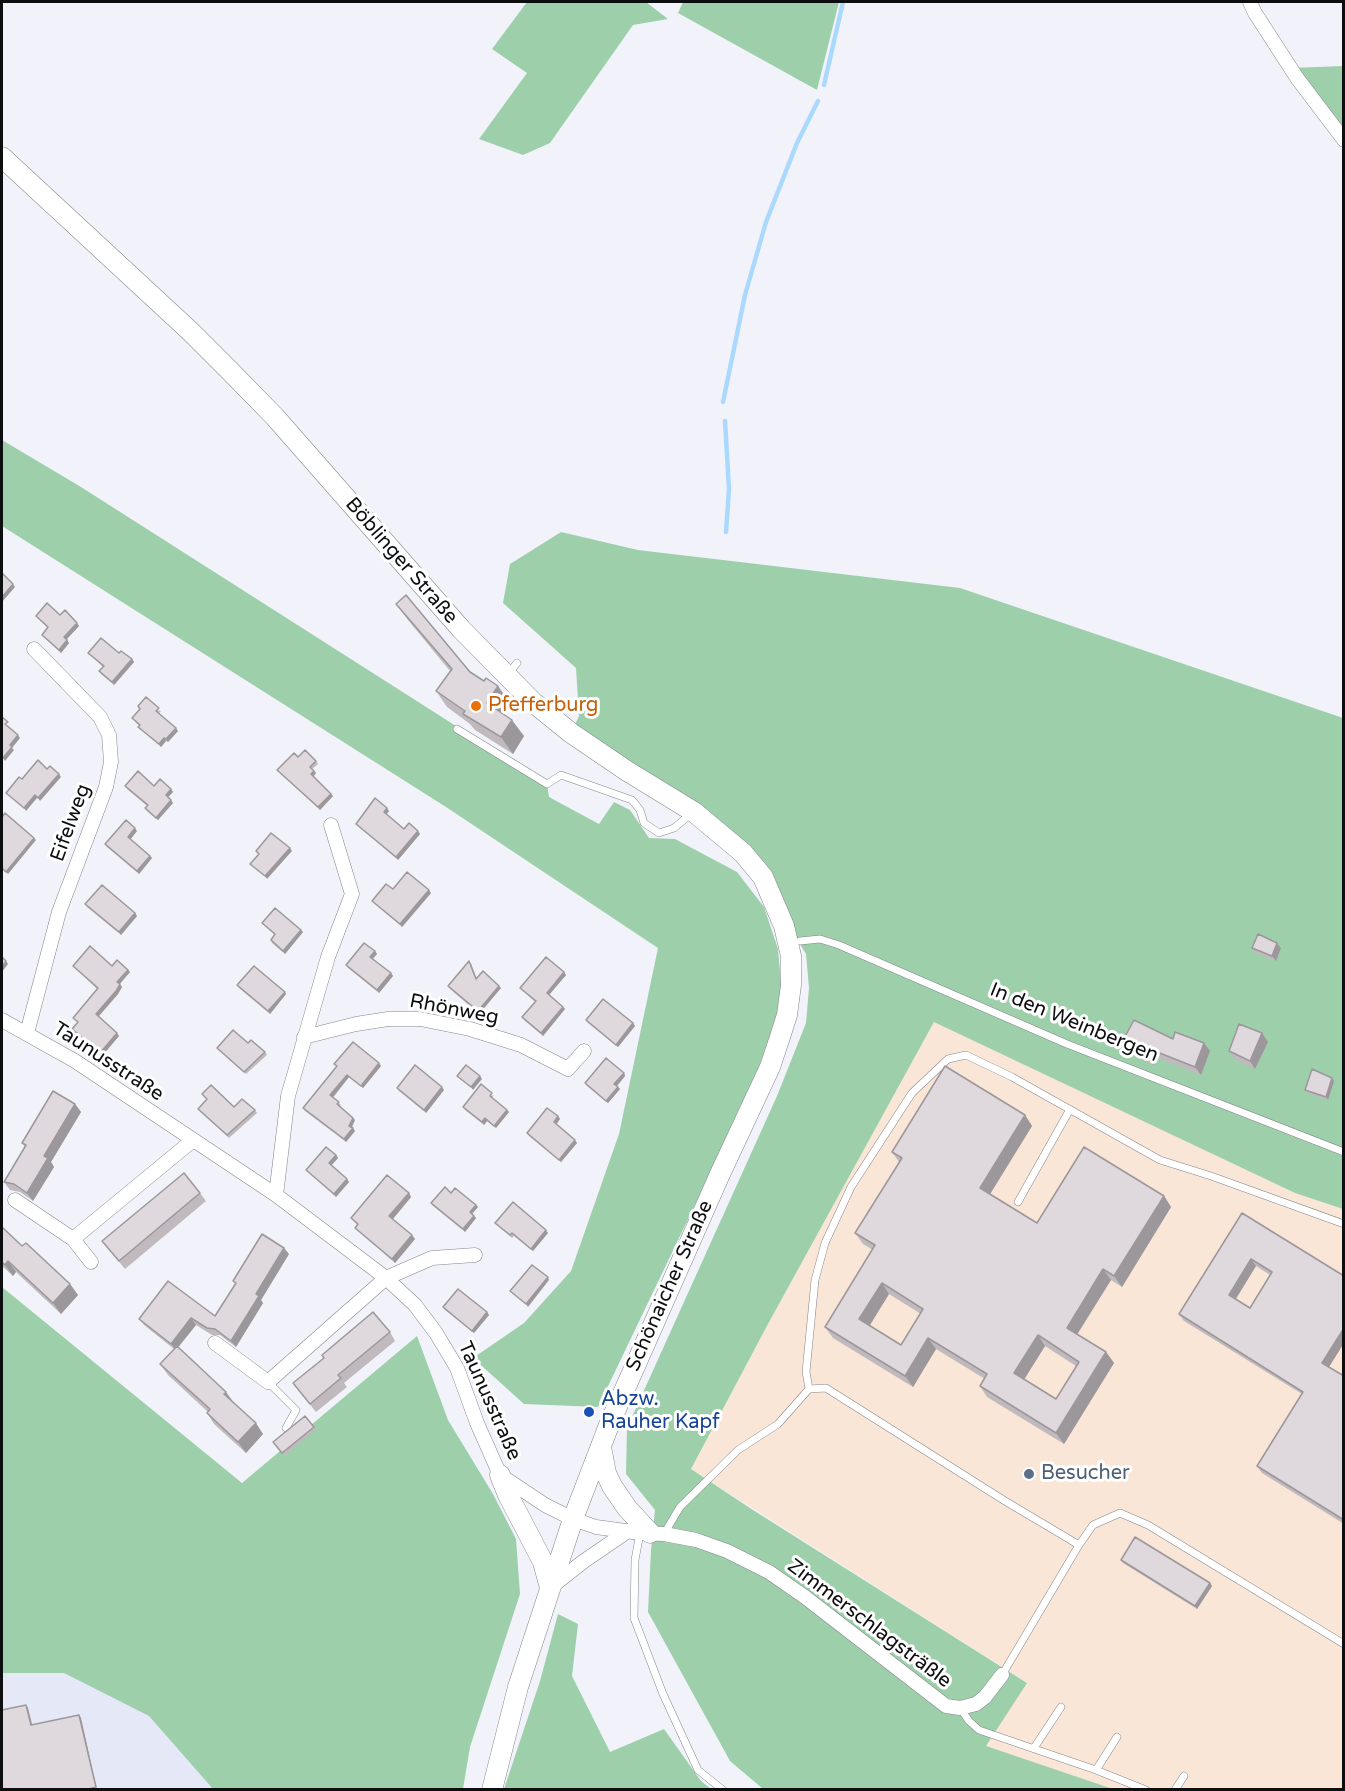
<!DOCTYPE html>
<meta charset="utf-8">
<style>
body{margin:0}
#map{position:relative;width:1345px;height:1791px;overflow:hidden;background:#f2f3fa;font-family:"Varela Round",sans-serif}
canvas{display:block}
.frame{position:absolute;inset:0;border:3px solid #0d0e10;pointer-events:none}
</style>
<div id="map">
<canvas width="1345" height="1791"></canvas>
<div class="frame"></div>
</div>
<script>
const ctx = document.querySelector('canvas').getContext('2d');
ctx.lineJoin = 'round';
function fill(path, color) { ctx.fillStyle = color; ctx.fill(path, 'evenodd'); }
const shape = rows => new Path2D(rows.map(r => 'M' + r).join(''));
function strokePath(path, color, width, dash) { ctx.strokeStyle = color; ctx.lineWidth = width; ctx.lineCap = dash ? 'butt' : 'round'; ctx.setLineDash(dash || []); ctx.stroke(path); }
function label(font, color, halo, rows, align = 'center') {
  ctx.font = font + ' "Varela Round",sans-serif'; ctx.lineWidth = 6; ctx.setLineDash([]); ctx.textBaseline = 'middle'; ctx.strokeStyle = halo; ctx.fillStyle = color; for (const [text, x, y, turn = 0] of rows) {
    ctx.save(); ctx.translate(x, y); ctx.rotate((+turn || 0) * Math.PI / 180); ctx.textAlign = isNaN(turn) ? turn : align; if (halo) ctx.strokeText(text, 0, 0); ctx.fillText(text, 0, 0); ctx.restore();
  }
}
fill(shape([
 [934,1021,1295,1193,1343,1209,1343,1789,1113,1789,985,1746,1026,1682,691,1469,768,1324]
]), '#f9e6d6');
fill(shape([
 [2,1673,64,1673,150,1716,213,1789,2,1789]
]), '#e5e8f6');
fill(shape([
 [527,2,646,2,668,19,633,25,550,143,523,155,479,139,527,73,492,49],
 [683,2,839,2,817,90,678,13],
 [1343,66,1343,140,1290,68],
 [2,440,81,487,547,784,549,797,599,824,614,802,630,810,649,838,675,839,737,872,764,907,778,949,781,984,778,1018,749,1092,598,1407,524,1404,473,1358,524,1323,571,1271,619,1134,658,948,446,807,2,526],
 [561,532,638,550,960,588,1343,718,1343,1209,1295,1193,934,1022,768,1324,691,1469,753,1510,1027,1683,986,1746,1113,1789,763,1789,730,1761,648,1612,651,1550,655,1510,626,1474,627,1428,777,1096,806,1023,809,988,806,954,777,907,694,812,571,733,579,716,576,668,503,603,510,564],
 [2,1287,242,1483,417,1336,448,1420,493,1494,516,1539,520,1594,470,1747,463,1789,213,1789,149,1716,64,1673,2,1673],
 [558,1614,578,1624,572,1676,610,1752,664,1729,701,1781,711,1789,504,1789,540,1681]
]), '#9dd0aa');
strokePath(shape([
 [824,85,843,2],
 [723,402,745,295,766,222,797,143,818,101],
 [725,421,729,489,726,532]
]), '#abd9fd', 4.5);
const service = shape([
 [507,675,517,663],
 [457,729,547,784,561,775,632,800,640,810,644,823,659,833,674,828,692,813],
 [800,941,820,939,839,945,1067,1044,1344,1152],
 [1018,1202,1069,1111],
 [268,1382,296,1410,286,1428],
 [640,1533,635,1560,634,1618,663,1694,698,1770,723,1790],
 [664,1534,680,1507,738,1450,778,1424,809,1389],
 [1079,1545,1005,1501,826,1388,809,1389,806,1372,815,1280,825,1243,851,1187,912,1093,948,1059,966,1055,1012,1077,1160,1160,1211,1176,1344,1224],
 [1002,1675,1079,1545,1093,1525,1120,1513,1148,1525,1344,1644],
 [960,1708,969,1721,979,1730,1096,1770,1146,1790],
 [1034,1748,1061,1707],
 [1096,1770,1117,1737],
 [1175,1790,1184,1776]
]);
const minor = shape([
 [1250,2,1255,13,1297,78,1344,140],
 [2,1020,75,1061,276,1195,386,1278,415,1305,436,1333,457,1368,477,1423,500,1475,545,1505,573,1519,596,1527,640,1533,664,1534,696,1540,727,1551,769,1572,805,1597,946,1706,960,1708,976,1704,985,1697,1002,1675],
 [27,1033,59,912,106,787,111,762,109,735,100,717,34,649],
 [304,1037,356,1024,388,1019,420,1019,470,1029,521,1045,568,1069,584,1051],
 [276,1195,288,1096,328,957,352,894,331,825],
 [15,1200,73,1239,192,1141],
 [73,1239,91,1262],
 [215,1343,268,1382,386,1278,432,1258,475,1255],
 [551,1587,584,1561,628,1531]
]);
const secondary = shape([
 [2,157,191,332,231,372,275,417,461,629,534,703,571,733,627,771,694,812,743,853,763,877,784,926,791,956,791,985,787,1015,779,1040,770,1067,720,1174,609,1425,573,1519,518,1687,492,1790],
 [601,1447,606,1473,612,1486,627,1508,650,1533],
 [500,1475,508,1495,543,1562,550,1588]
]);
strokePath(service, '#85868c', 8);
strokePath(minor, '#85868c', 15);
strokePath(secondary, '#85868c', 21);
strokePath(service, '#fff', 7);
strokePath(minor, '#fff', 14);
strokePath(secondary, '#fff', 20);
fill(shape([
 [396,604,470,672,509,702,502,713,524,736,513,754,475,730,470,724,447,707,436,691,450,671,408,620],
 [60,615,79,626,66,640,69,643,61,653,42,635,48,628,36,616],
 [88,653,119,653,132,659,134,662,114,685,101,674,99,671,103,667],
 [138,706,161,711,159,713,178,731,168,742,166,741,161,747,140,729,138,727,139,726,132,718,140,709],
 [298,757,316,761,318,764,312,769,316,773,313,777,333,796,320,810,277,770],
 [125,786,154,786,171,789,173,792,168,797,173,803,158,820,147,811,145,808,147,806,127,789],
 [389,811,386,815,404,829,418,831,420,834,398,860,358,826,356,824],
 [137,831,130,839,150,856,152,858,139,874,107,847,105,844],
 [393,889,431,893,402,927,374,903,372,901],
 [85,904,135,913,137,916,121,935,87,907],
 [262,923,303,932,285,954,272,943,271,940,275,935],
 [1252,948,1281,948,1276,961,1256,953],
 [375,951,377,954,373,959,391,973,393,976,379,993,348,968,346,965],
 [471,963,477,979,501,988,479,1014,450,989,448,986],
 [73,966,112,966,128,970,130,972,119,984,122,987,118,994,99,1016,119,1036,102,1056,74,1032,72,1029,78,1023,73,1018,97,989],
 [564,972,566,975,549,995,565,1009,543,1036,524,1020,522,1017,535,1002,520,988],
 [237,985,285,992,286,994,270,1014,239,988],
 [586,1020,633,1023,635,1026,618,1047,588,1023],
 [1173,1039,1210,1051,1201,1075,1158,1058,1154,1065,1127,1053,1121,1044],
 [1268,1042,1255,1069,1235,1060,1229,1051],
 [248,1043,265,1052,267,1055,246,1074,217,1048],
 [334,1064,381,1066,363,1088,349,1077,333,1098,341,1105,340,1106,353,1118,355,1120,352,1128,355,1131,346,1142,305,1111,303,1108,337,1067],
 [624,1073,625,1076,617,1086,620,1089,608,1103,587,1086,585,1083],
 [1332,1078,1334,1081,1328,1100,1307,1093,1305,1090],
 [397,1088,444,1090,426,1113,399,1091],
 [202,1094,234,1107,255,1110,257,1113,229,1138,198,1109,207,1099],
 [494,1095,492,1098,507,1110,509,1112,496,1128,487,1121,484,1125,465,1110,463,1107],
 [75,1104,81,1112,51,1162,54,1167,33,1201,20,1192,10,1190,4,1182,25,1147,22,1143],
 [1025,1115,1032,1126,990,1194,1037,1223,1164,1196,1171,1207,1122,1287,1111,1280,1077,1335,1106,1352,1114,1363,1064,1444,987,1397,980,1386,985,1379,936,1349,913,1387,833,1338,825,1327,873,1250,863,1244,855,1233,899,1162,892,1152],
 [889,1294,921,1314,901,1345,869,1325],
 [1045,1346,1076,1366,1056,1399,1024,1379],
 [558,1116,560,1119,556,1124,577,1143,561,1162,529,1136,527,1133],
 [336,1155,338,1158,331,1165,349,1182,336,1197,308,1172,306,1170],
 [200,1193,206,1201,125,1269,102,1241],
 [409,1193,411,1197,393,1219,415,1239,395,1263,358,1231,355,1228,357,1225,351,1218],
 [451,1193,476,1205,478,1207,472,1214,476,1218,465,1232,433,1206,431,1203],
 [1242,1213,1344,1276,1344,1343,1329,1367,1344,1376,1344,1524,1262,1473,1257,1466,1302,1394,1184,1321,1179,1314],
 [1256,1266,1270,1275,1250,1308,1235,1299],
 [495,1223,548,1233,533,1251,514,1236,512,1238,497,1225],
 [2,1227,22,1246,70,1284,78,1295,61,1314,16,1272,13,1276,2,1266],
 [289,1254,261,1300,263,1303,236,1347,220,1335,212,1335,196,1325,178,1347,234,1403,263,1434,246,1453,214,1424,207,1413,208,1412,168,1375,160,1364,174,1349,144,1325,139,1319,215,1316,236,1284,233,1281],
 [443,1307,487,1312,489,1315,474,1333,445,1310],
 [390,1332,395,1341,344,1383,347,1387,316,1412,293,1383],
 [305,1416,316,1429,284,1456,273,1442],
 [1121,1560,1210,1583,1212,1586,1197,1609,1123,1563]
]), '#c0babe');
fill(shape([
 [13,584,15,587,2,602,2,597],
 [77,623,79,626,66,640,64,637],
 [67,640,69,643,61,653,59,650],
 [132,659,134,662,114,685,112,682],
 [498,686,509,702,498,720,487,703],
 [512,720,524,736,513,754,501,737],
 [176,728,178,731,168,742,166,739],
 [18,735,20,738,12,748,14,750,5,761,3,758,10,745],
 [164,738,166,741,161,747,159,744],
 [314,771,316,773,313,777,311,774],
 [59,774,61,777,40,801,38,798],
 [171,789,173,792,167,798,166,795],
 [331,794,333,796,320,810,318,807],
 [35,795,37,798,26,811,24,808],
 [171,800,173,803,158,820,156,818],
 [387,808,389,811,386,815,384,812],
 [135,828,137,831,130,840,128,837],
 [418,831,420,834,398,860,396,857],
 [34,838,36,840,8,874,6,872],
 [290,848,292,851,267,879,265,876],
 [150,856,152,858,139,874,137,871],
 [429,890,431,893,402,927,400,924],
 [135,913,137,916,121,935,119,932],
 [301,930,303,932,285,954,283,951],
 [1277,943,1281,948,1276,961,1272,956],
 [375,951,377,954,372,959,370,957],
 [6,961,8,964,2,972,2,967],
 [128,970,130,972,119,985,117,982],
 [564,972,566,975,549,995,547,993],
 [391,973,393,976,379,993,377,990],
 [120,984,122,987,118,994,98,1017,96,1014],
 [499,986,501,988,479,1014,478,1011],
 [285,992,286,994,270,1014,268,1011],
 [563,1007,565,1009,543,1036,541,1033],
 [633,1023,635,1026,618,1047,616,1045],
 [117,1033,119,1036,102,1056,100,1053],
 [1262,1033,1268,1042,1255,1069,1250,1061],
 [1204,1043,1210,1051,1201,1075,1195,1067],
 [1152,1050,1158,1058,1154,1065,1148,1057],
 [379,1063,381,1066,363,1088,361,1086],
 [624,1073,625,1076,616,1087,614,1084],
 [347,1075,349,1077,332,1098,330,1095],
 [480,1076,482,1079,473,1090,471,1087],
 [1332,1078,1334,1081,1328,1100,1326,1097],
 [442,1087,444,1090,426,1113,424,1110],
 [618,1087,620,1089,608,1103,606,1101],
 [75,1104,81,1112,51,1162,54,1167,33,1201,27,1193,44,1156],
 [507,1110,509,1112,496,1128,494,1126],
 [1025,1115,1032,1126,987,1199,980,1188],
 [558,1116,560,1119,556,1125,554,1122],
 [353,1118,355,1120,351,1128,349,1126],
 [485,1118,487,1121,484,1125,482,1122],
 [353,1128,355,1131,346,1142,344,1139],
 [575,1140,577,1143,561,1162,559,1160],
 [336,1155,338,1158,331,1166,329,1163],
 [347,1179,349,1182,336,1197,334,1194],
 [409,1193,411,1197,392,1220,389,1216],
 [1164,1196,1171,1207,1122,1287,1114,1276],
 [476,1205,478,1207,471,1215,470,1212],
 [474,1216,476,1218,465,1232,463,1229],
 [546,1230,548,1233,533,1251,531,1249],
 [412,1235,415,1239,395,1263,392,1259],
 [284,1248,289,1254,261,1300,263,1303,236,1347,231,1341,256,1294],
 [1251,1259,1256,1266,1234,1302,1229,1295],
 [8,1261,16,1272,13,1276,5,1265],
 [1103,1269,1111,1280,1074,1339,1067,1328],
 [548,1277,549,1280,528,1307,526,1304],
 [882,1283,889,1294,867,1330,859,1319],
 [70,1284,78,1295,61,1314,53,1303],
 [487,1312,489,1315,474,1333,472,1331],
 [191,1318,196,1325,176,1350,171,1344],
 [1344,1328,1344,1343,1327,1370,1322,1363],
 [1038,1335,1045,1346,1022,1383,1014,1373],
 [928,1338,936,1349,913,1387,905,1376],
 [1106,1352,1114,1363,1064,1444,1056,1433],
 [226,1392,234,1403,232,1405,224,1394],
 [256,1423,263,1434,246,1453,238,1442],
 [1210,1583,1212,1586,1197,1609,1195,1606],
 [26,1705,28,1708,33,1728,31,1725],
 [79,1715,81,1718,97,1790,96,1787]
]), '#9c979b');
const building = shape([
 [2,573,13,584,2,597,2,573],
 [406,595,470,672,484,681,486,678,498,686,487,703,512,720,501,737,463,714,465,711,436,691,452,669,396,604,406,595],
 [47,603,60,615,65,610,77,623,64,637,67,640,59,650,42,635,48,627,36,616,47,603],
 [101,638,119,653,121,651,132,659,112,682,99,671,104,666,88,653,101,638],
 [146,697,159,708,156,711,176,728,166,739,164,738,159,744,138,727,140,725,132,718,140,709,138,706,146,697],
 [2,717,8,722,5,724,18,735,10,745,12,747,3,758,2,757,2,717],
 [305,750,316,761,310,767,314,771,311,774,331,794,318,807,277,770,294,753,298,757,305,750],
 [38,760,47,769,50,766,59,774,38,798,35,795,24,808,6,793,19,777,22,779,38,760],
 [138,771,154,786,160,779,171,789,166,795,171,800,156,818,145,808,148,805,125,786,138,771],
 [375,798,387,808,384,812,404,829,409,823,418,831,396,857,356,824,375,798],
 [5,813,34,838,6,872,2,868,2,817,5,813],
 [126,820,135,828,128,837,150,856,137,871,105,844,126,820],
 [271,833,290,848,265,876,250,864,259,854,256,851,271,833],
 [407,872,429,890,400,924,372,901,386,884,393,889,407,872],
 [102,885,135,913,119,932,85,904,102,885],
 [275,908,301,930,283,951,271,940,275,934,262,923,275,908],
 [1258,934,1277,943,1272,956,1252,948,1258,934],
 [364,943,375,951,370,957,391,973,377,990,346,965,364,943],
 [90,946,112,966,117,960,128,970,117,982,120,984,116,991,96,1014,117,1033,100,1053,72,1029,78,1022,73,1018,98,988,73,966,90,946],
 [2,957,6,961,2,967,2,957],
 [546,957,564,972,547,993,563,1007,541,1033,522,1017,536,1001,520,988,546,957],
 [469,961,476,979,483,971,499,986,478,1011,448,986,469,961],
 [254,966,285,992,268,1011,237,985,254,966],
 [603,999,633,1023,616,1045,586,1020,603,999],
 [1134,1020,1173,1039,1175,1032,1204,1043,1195,1067,1152,1050,1148,1057,1121,1044,1134,1020],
 [1239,1024,1262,1033,1250,1061,1229,1051,1239,1024],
 [233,1030,248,1043,251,1040,265,1052,244,1072,217,1048,233,1030],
 [353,1042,379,1063,361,1086,347,1075,330,1095,339,1102,337,1104,353,1118,349,1126,353,1128,344,1139,303,1108,337,1066,334,1064,353,1042],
 [606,1058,624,1073,614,1084,618,1087,606,1101,585,1083,606,1058],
 [415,1065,442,1087,424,1110,397,1088,415,1065],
 [466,1065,480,1076,471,1087,457,1076,466,1065],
 [945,1066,1025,1115,980,1188,1037,1223,1084,1147,1164,1196,1114,1276,1103,1269,1067,1328,1106,1352,1056,1433,980,1386,987,1374,928,1338,905,1376,825,1327,875,1245,855,1233,902,1158,892,1152,945,1066],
 [882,1283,923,1309,901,1345,859,1319,882,1283],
 [1038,1335,1079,1362,1056,1399,1014,1373,1038,1335],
 [1312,1069,1332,1078,1326,1097,1305,1090,1312,1069],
 [481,1084,492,1093,490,1096,507,1110,494,1126,485,1118,482,1122,463,1107,481,1084],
 [211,1085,234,1107,242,1099,255,1110,227,1135,198,1109,207,1099,202,1094,211,1085],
 [53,1091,75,1104,44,1156,48,1158,27,1193,14,1184,4,1182,26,1145,22,1143,53,1091],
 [547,1108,558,1116,554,1122,575,1140,559,1160,527,1133,547,1108],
 [326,1147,336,1155,329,1163,347,1179,334,1194,306,1170,326,1147],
 [184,1173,200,1193,119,1261,102,1241,184,1173],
 [387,1175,409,1193,389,1216,412,1235,392,1259,355,1228,358,1224,351,1218,387,1175],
 [445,1187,451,1193,455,1188,476,1205,470,1212,474,1216,463,1229,431,1203,445,1187],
 [513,1202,546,1230,531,1249,512,1233,510,1235,495,1223,513,1202],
 [1242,1213,1344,1276,1344,1328,1322,1363,1344,1376,1344,1520,1257,1466,1303,1392,1179,1314,1242,1213],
 [1251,1259,1272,1272,1250,1308,1229,1295,1251,1259],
 [2,1227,22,1246,26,1243,70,1284,53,1303,8,1261,5,1265,2,1262,2,1227],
 [262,1234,284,1248,256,1294,259,1296,231,1341,215,1329,207,1328,191,1318,171,1344,139,1319,168,1281,215,1316,236,1283,233,1281,262,1234],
 [532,1265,548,1277,526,1304,510,1291,532,1265],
 [458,1289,487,1312,472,1331,443,1307,458,1289],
 [373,1312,390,1332,338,1375,341,1378,310,1404,293,1383,324,1358,322,1355,373,1312],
 [177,1346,226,1392,224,1394,256,1423,238,1442,207,1413,210,1409,160,1364,177,1346],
 [305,1416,314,1427,282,1453,273,1442,305,1416],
 [1135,1537,1210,1583,1195,1606,1121,1560,1135,1537],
 [26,1705,31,1725,79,1715,96,1787,85,1790,2,1790,2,1710,26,1705]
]);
fill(building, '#dfd8dd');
strokePath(building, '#9c979b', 1.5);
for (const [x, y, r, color] of [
 [476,706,6,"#e8710a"],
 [589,1412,6,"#1a4fb4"],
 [1029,1474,6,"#5c6f8a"]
]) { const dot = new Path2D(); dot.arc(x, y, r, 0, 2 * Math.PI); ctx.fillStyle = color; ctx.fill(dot); strokePath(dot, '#fff', 2); }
label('20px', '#0d0e10', '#fff', [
 ["Böblinger Straße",401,561,49],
 ["Eifelweg",71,823,-70],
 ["Rhönweg",454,1010,11],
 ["In den Weinbergen",1074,1023,22],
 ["Taunusstraße",108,1062,33],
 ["Schönaicher Straße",670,1286,-66],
 ["Taunusstraße",489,1401,66],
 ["Zimmerschlagsträßle",869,1624,37]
]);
label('20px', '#c56008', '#fff', [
 ["Pfefferburg",488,706]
], 'left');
label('20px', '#164399', '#fff', [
 ["Abzw.",601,1400],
 ["Rauher Kapf",601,1423]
], 'left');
label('20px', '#4e5e75', '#fff', [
 ["Besucher",1041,1474]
], 'left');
</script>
